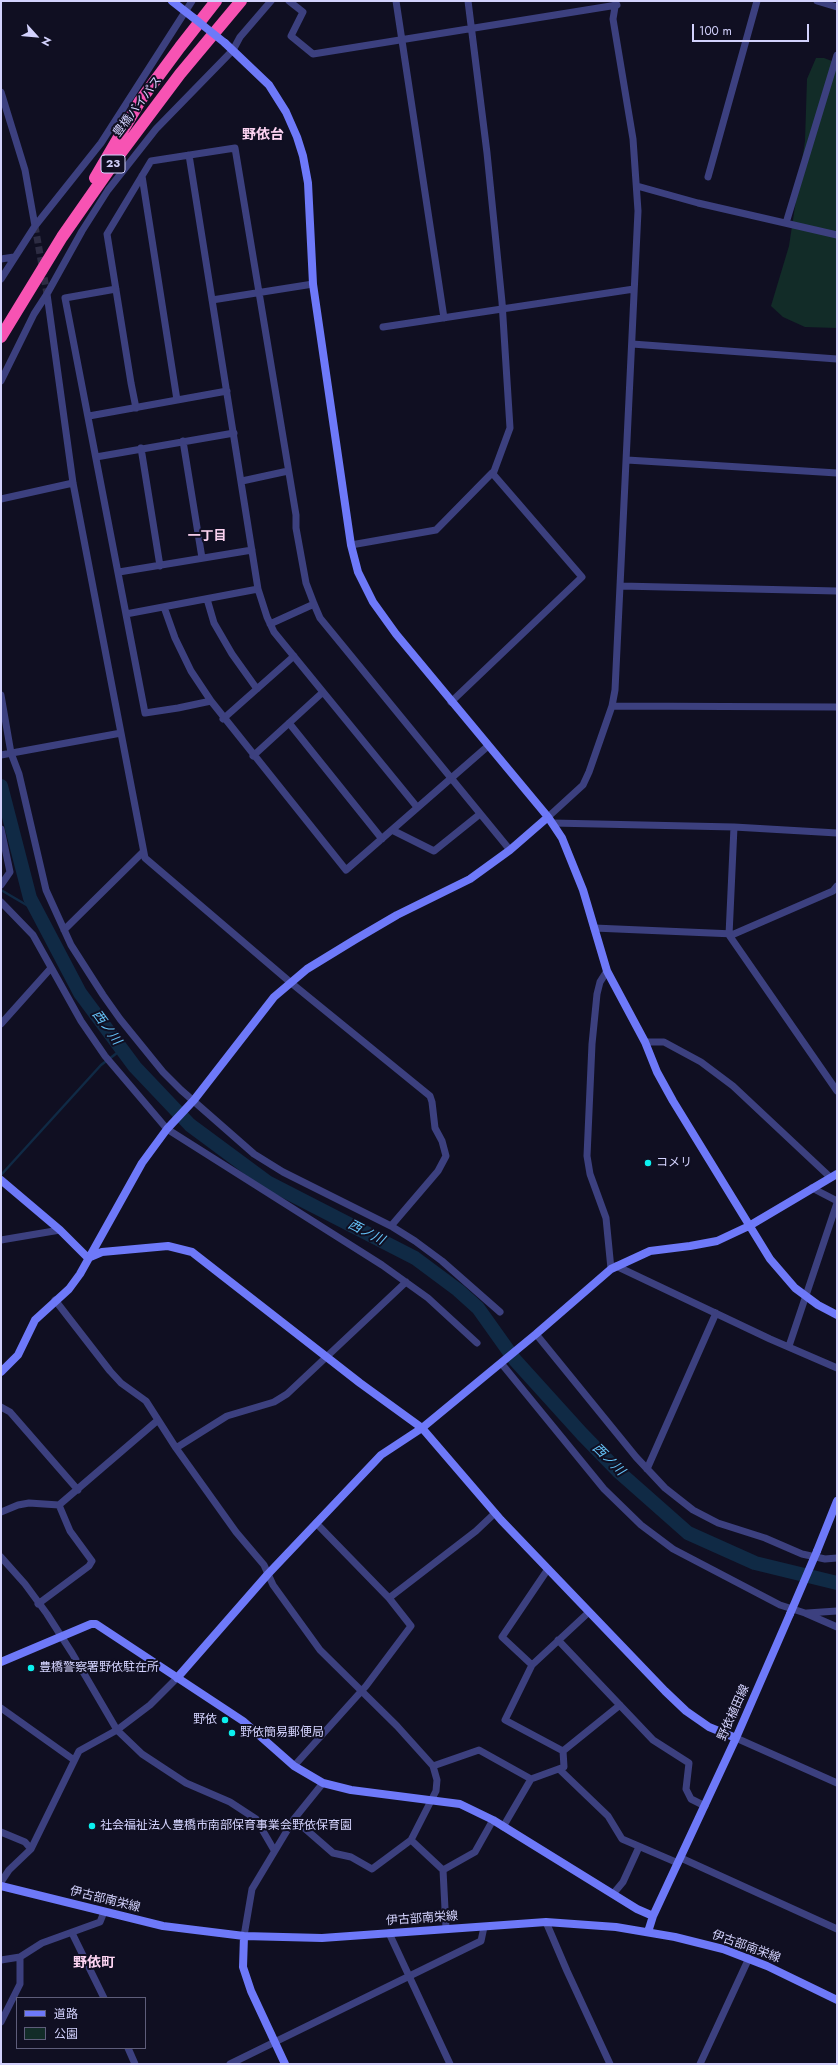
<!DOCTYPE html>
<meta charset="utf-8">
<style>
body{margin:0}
#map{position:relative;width:838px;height:2065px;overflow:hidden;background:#100f22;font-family:Jost,"Noto Sans JP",sans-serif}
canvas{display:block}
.frame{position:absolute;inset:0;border:2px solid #d3d2fd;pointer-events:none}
.legend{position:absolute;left:16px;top:1997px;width:130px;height:52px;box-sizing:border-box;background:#100f22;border:1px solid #5e5d7a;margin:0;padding:5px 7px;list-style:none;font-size:12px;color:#d3d2fd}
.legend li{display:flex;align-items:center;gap:8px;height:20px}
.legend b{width:20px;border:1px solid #5e5d7a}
.north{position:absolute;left:16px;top:16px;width:40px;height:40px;-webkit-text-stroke:3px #100f22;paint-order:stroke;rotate:117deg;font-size:11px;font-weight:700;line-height:16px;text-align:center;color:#d3d2fd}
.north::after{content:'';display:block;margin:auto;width:14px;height:18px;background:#d3d2fd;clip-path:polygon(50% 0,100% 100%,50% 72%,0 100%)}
.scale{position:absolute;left:692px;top:24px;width:117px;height:18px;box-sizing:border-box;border:2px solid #d3d2fd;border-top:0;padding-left:5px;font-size:12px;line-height:14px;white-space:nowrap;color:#d3d2fd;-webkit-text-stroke:3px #100f22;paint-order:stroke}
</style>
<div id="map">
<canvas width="838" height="2065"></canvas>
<div class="frame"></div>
<ul class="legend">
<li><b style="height:5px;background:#6e79f9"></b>道路</li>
<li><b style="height:11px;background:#122c28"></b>公園</li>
</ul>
<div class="north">N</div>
<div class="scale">100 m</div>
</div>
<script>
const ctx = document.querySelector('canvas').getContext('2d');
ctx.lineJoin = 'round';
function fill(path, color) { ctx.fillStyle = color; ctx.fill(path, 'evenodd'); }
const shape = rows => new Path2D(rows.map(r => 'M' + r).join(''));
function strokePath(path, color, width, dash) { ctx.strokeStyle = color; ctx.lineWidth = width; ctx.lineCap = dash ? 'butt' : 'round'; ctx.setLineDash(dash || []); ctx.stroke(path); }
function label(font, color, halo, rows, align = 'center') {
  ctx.font = font + ' Jost,"Noto Sans JP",sans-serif'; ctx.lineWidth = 4; ctx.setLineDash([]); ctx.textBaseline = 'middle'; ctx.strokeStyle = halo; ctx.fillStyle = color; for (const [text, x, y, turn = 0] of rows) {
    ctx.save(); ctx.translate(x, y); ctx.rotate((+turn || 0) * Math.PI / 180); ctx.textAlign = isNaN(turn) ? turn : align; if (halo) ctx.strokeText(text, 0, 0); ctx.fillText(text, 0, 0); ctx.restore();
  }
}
fill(shape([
 [816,58,824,58,837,63,837,328,805,327,783,317,771,306,789,246,805,141,807,79]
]), '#122c28');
strokePath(shape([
 [1,890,35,910],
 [1,1175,101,1065,121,1050]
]), '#102a45', 2.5);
strokePath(shape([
 [1,786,30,898,80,993,135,1067,190,1125,267,1182,415,1258,458,1290,478,1308,515,1360,582,1434,619,1472,688,1533,755,1563,837,1583]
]), '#102a45', 14);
strokePath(shape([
 [35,226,47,294]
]), '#2d2c43', 7, [7, 3.5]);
strokePath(shape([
 [289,1,303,12,291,36,313,54,617,5],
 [396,1,444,318],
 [817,1,837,7],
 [1,92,25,170,35,226],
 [189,155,258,589,267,617,274,632,417,807],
 [142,176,177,400],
 [708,177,757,1],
 [637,186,698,203,837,235],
 [786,223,837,55],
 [1,259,14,257],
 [1,279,35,226,101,143,192,1],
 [116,289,65,298,145,713,178,708,211,701],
 [47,294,73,483,145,858,290,982,430,1096,432,1102,435,1128,442,1141,446,1156,438,1171,391,1226],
 [212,300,313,284],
 [383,327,634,289],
 [632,344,837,359],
 [1,381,34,314,47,294,82,231,108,190,156,129,233,50,240,37,271,1],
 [136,408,131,383,107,234,151,161,235,148,296,515,296,528,306,583,314,604,320,618,510,850],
 [89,416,227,391],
 [183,441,202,558],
 [141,448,160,566],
 [96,457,234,433],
 [627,460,837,473],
 [242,481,288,471],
 [1,499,73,483],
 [351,545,436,530,492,473,493,474,510,428,502,302,487,153,468,1],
 [119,572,252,550],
 [621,586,837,591],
 [207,599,214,623,232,654,257,689],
 [164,607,175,638,191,671,211,701,346,870,488,746],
 [126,614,258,589],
 [270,624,314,604],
 [1,695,11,753,19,774,46,890,71,945,103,995,120,1019,163,1072,181,1090,254,1154,283,1172,391,1226,415,1241,442,1261,500,1312],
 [451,702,582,577,493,474],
 [612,706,837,707],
 [223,719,294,656],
 [289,723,382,839],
 [1,755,121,733],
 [253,756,323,692],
 [548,817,583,785,589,772,612,706,615,690,638,211,633,139,613,19,616,1],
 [552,823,734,827,837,833],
 [734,827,729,935,837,1091],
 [1,829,10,872,1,885],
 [392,830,434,851,480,814],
 [1,902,33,935,81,1021,105,1056,167,1129,382,1265,428,1298,477,1343],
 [594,928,734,934,833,891,837,886],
 [64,930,143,852],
 [607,971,600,982,597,994,592,1044,587,1156,590,1174,606,1218,611,1269],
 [1,1024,51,968],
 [645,1042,664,1042,701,1062,733,1086,830,1177],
 [812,1188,837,1201],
 [1,1240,60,1230],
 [616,1266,770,1339,837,1368],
 [55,1300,110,1371,121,1383,146,1401,176,1448,236,1532,264,1565,273,1585,320,1650,397,1726,433,1766,437,1780,436,1791,411,1840,443,1870,446,1928],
 [536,1334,636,1457,665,1488,693,1510,718,1523,765,1538,802,1554,825,1559,837,1558],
 [789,1346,837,1203],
 [501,1363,604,1489,641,1525,673,1549,780,1605,805,1613,837,1627],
 [1,1407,10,1412,78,1490],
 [176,1448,227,1416,274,1402,287,1394,406,1282],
 [647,1469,716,1313],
 [1,1512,18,1505,29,1503,59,1505,158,1420],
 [1,1557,25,1584,47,1614,72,1653,117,1730,142,1754,186,1783,230,1802,256,1819,274,1850],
 [389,1598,476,1531,495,1513],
 [38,1604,89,1566,92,1561,70,1531,59,1505],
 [807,1613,837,1611],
 [558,1640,653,1740,689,1763,686,1789,691,1799,705,1806],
 [532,1665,502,1637,548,1569],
 [1,1708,74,1760],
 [736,1738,837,1783],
 [563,1751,620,1705],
 [294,1766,366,1686,411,1626,389,1598,316,1523],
 [433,1766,479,1750,531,1779,503,1827],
 [559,1769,608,1816,622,1839,678,1863],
 [531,1779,564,1767,563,1751,505,1720,532,1665,589,1612],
 [294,1819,333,1853,351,1857,372,1869,411,1840],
 [1,1832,25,1842,31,1849],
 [681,1858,837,1929],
 [443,1870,475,1852,493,1820],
 [1,1882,9,1870,31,1849,79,1751,117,1730,150,1705,177,1678],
 [613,1894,623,1882,639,1847],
 [546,1922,567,1971,610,2064],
 [72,1933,104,1998],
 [389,1933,450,2064],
 [244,1936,252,1889,294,1819,323,1783],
 [1,1960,20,1957],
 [1,2022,20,1984,20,1957,42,1943,100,1922,104,1912],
 [128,2048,135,2064],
 [230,2064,481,1941,484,1927],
 [700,2064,749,1958]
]), '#3c407f', 7);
strokePath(shape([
 [172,1,195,19],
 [225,43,269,85,286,112,297,137,303,156,308,183,313,284,351,545,358,572,373,602,396,634,548,817,562,838,583,890,607,971,645,1042,657,1072,673,1101,770,1259,795,1288,818,1305,837,1315],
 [1,1180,60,1230,88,1258],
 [88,1258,102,1252,168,1246,192,1252,360,1383,422,1428,501,1520,665,1691,686,1711,709,1727,736,1738],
 [1,1372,18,1355,35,1320,69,1289,80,1274,142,1163,167,1129,194,1100,274,997,307,969,356,939,397,915,470,879,510,850,548,817],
 [817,1551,837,1501],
 [1,1662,91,1624,96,1624,243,1721,294,1766,323,1783,351,1790,460,1804,493,1820,637,1909,653,1916],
 [177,1678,268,1574,381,1455,422,1428,536,1334,611,1269,650,1251,690,1246,717,1241,749,1226,837,1174],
 [1,1886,163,1926,244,1936,322,1938,546,1922,616,1927,675,1937,723,1949,767,1966,837,2000],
 [648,1932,653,1916,736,1738,790,1614],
 [244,1936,243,1967,251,1991,285,2064]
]), '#6e79f9', 8);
strokePath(shape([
 [95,178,140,101,180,47,216,1],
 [1,337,62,237,120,154,180,74,241,1]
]), '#f753b3', 12);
strokePath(shape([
 [195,19,225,43],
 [790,1614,817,1551]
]), '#6e79f9', 8);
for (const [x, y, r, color] of [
 [648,1163,4,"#0bf0ef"],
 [31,1668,4,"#0bf0ef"],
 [225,1720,4,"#0bf0ef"],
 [232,1733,4,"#0bf0ef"],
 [92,1826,4,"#0bf0ef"]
]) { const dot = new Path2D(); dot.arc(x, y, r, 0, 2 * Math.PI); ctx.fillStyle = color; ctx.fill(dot); strokePath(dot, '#100f22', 1.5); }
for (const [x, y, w] of [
 [113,164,24]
]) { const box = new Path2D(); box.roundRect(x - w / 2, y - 9, w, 18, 3); ctx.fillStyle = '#100f22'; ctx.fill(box); strokePath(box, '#d3d2fd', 1); }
label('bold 11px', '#d3d2fd', null, [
 ["23",113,164]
]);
label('12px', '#d3d2fd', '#100f22', [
 ["豊橋バイパス",138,107,-53],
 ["野依植田線",734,1713,-66],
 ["伊古部南栄線",105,1900,14],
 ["伊古部南栄線",422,1919,-4],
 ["伊古部南栄線",746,1947,20]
]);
label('12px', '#d3d2fd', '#100f22', [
 ["コメリ",656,1163],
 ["豊橋警察署野依駐在所",39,1668],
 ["野依",217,1720,"right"],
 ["野依簡易郵便局",240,1733],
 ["社会福祉法人豊橋市南部保育事業会野依保育園",100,1826]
], 'left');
label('bold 13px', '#fdd4f2', '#100f22', [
 ["一丁目",207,537]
]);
label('italic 13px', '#65c3f8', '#100f22', [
 ["西ノ川",106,1028,54],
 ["西ノ川",366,1233,27],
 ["西ノ川",608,1460,45]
]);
label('bold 14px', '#fdd4f2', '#100f22', [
 ["野依台",263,136],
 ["野依町",94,1964]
]);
</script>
